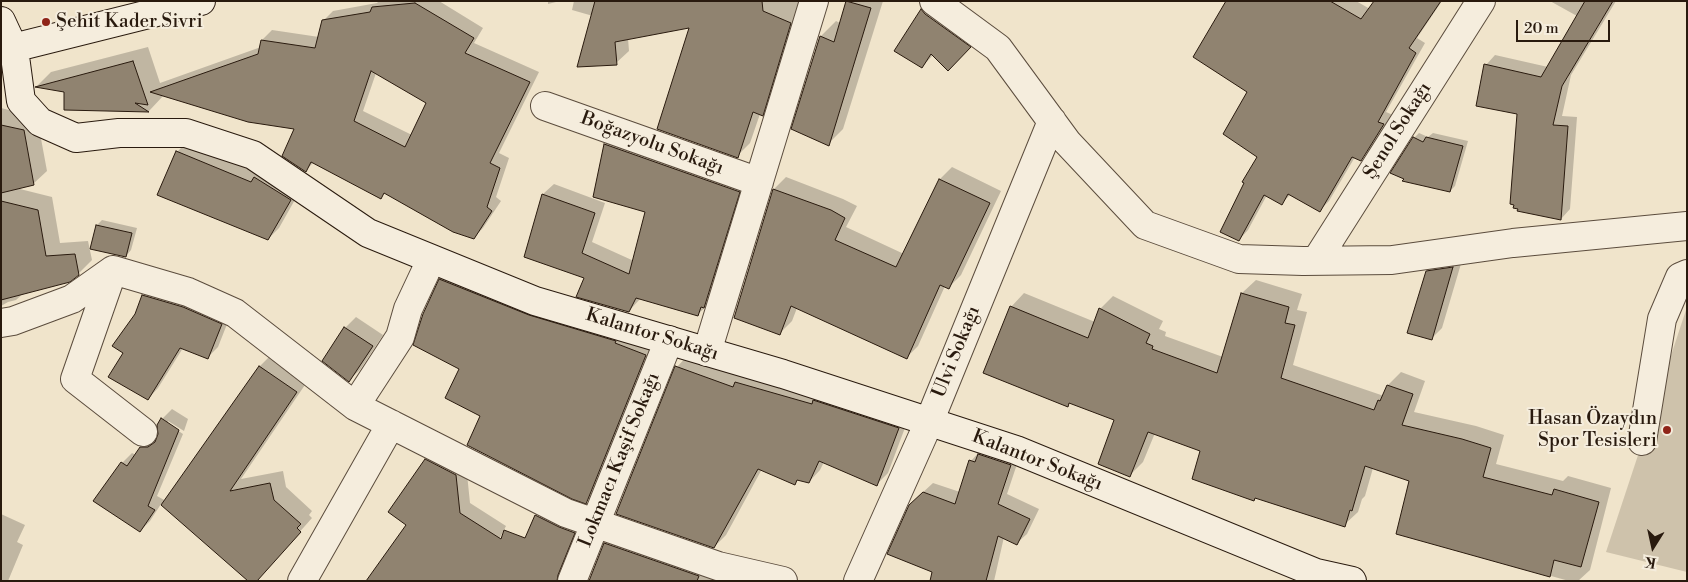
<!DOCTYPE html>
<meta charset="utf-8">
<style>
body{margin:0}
#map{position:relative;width:1688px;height:582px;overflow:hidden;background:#f0e4cb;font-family:"Libre Bodoni",serif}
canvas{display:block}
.frame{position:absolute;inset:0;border:2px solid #291a0e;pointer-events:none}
.north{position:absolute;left:1628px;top:522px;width:50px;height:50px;-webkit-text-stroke:4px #f5eddd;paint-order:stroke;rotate:190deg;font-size:14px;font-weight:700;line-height:20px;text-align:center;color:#291a0e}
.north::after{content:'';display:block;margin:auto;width:18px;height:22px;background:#291a0e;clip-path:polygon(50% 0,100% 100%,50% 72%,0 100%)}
.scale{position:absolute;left:1516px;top:20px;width:94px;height:22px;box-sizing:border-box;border:2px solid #291a0e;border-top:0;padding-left:6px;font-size:15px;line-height:18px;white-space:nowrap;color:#291a0e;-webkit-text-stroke:4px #f5eddd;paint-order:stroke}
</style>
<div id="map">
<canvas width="1688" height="582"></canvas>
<div class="frame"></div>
<div class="north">K</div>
<div class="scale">20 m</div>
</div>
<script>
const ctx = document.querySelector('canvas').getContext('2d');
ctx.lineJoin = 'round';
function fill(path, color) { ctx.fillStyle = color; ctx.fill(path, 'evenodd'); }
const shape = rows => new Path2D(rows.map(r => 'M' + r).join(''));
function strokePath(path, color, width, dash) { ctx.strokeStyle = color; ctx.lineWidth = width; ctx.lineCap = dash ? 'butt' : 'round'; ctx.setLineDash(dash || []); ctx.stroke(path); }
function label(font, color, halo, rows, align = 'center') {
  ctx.font = font + ' "Libre Bodoni",serif'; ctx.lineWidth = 4; ctx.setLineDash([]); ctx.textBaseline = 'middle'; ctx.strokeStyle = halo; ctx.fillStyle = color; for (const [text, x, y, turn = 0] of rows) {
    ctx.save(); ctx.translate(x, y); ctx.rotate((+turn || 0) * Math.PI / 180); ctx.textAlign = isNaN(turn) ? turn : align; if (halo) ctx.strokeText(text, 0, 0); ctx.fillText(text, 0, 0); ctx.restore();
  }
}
fill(shape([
 [1687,307,1687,572,1606,552]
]), '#cec2ab');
fill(shape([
 [379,1,439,1,483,28,474,43,539,72,499,153,509,158,496,197,501,201,483,228,473,238,386,192,381,197,314,162,306,170,296,128,164,95,149,111,65,109,66,91,37,86,51,72,148,47,160,83,261,47,262,40,272,30,319,37,323,21,333,11,377,3],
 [376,73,428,103,412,135,363,111],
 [548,1,560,1,548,4],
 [574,1,803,1,775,102,762,115,760,114,750,143,737,156,690,26,628,38,629,51,616,63,593,16,572,10],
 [847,1,883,1,843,129,828,144,793,128,821,36,836,21,840,23],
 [931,1,984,32,948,69,933,55,922,67,896,50,922,10],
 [1228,1,1356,1,1370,9,1375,1,1442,1,1417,38,1425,43,1386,112,1393,115,1370,150,1361,159,1355,157,1329,201,1319,211,1291,194,1281,204,1267,195,1248,230,1239,240,1259,156,1249,92],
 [1550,1,1616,1,1571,75,1562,116,1577,117,1570,209,1561,219,1518,113,1486,65,1495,55,1548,67,1577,16],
 [1,108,37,117,47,171,33,184,16,188,52,197,60,243,88,241,92,260,78,274,25,292,16,300,8,302,1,306],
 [1419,133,1428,137,1433,133,1468,141,1455,186,1450,191,1414,138],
 [616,134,749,181,709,304,698,314,641,298,629,311,586,278,526,257,543,194,554,184,605,203,592,242,634,261,647,211,594,196,605,144],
 [188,141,301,189,279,228,268,239,177,152],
 [952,167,1001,191,961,275,949,287,945,286,918,346,906,358,797,308,792,321,780,333,774,189,786,177,843,199,857,206,846,227,904,254,940,179],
 [102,220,137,228,131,250,126,256,91,248,97,225],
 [1463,257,1442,328,1431,339,1427,272,1438,261],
 [450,270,655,345,596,492,586,502,482,416,460,369,440,280],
 [1256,280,1302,294,1297,310,1307,312,1293,365,1384,396,1388,385,1401,372,1425,381,1414,412,1476,426,1504,435,1496,464,1563,481,1568,476,1611,488,1590,570,1578,581,1569,581,1398,533,1411,481,1373,468,1365,496,1362,499,1358,512,1344,525,1202,451,1155,433,1143,462,1129,476,1116,419,1071,402,1067,405,1011,307,1024,293,1095,322,1100,309,1113,296,1163,321,1159,329,1166,332,1165,336,1223,357,1242,293],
 [154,285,231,314,218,347,207,358,183,348,158,388,148,399,125,353,143,296],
 [356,317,383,335,360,370,349,380,345,328],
 [272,354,309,379,241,479,283,471,286,487,312,511,309,515,312,518,265,571,250,581,161,504,150,521,140,531,94,500,122,463,132,453,136,455,152,438,158,437,162,419,172,409,188,419,184,431,168,421,168,424,183,434,157,496,166,501,260,366],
 [688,355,909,417,888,473,877,484,824,462,820,470,809,482,799,479,795,483,762,469,726,535,714,547,618,513,677,367],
 [436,449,466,464,470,503,506,526,482,573,408,525,426,460],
 [980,451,1020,455,1007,494,1039,509,1027,534,1017,543,1004,537,994,581,931,581,934,571,920,495,933,483,960,492,971,461],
 [550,507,584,522,570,581,521,581,540,517],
 [1,514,25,525,17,542,23,545,8,581,1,581],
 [616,533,766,581,590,581,605,544]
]), '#0003');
const building = shape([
 [595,1,762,1,763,11,791,23,763,116,753,112,738,158,657,129,689,28,615,42,617,65,577,67,595,1],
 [846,1,871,8,829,146,791,129,820,36,834,42,846,1],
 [1226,1,1330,1,1361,19,1374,1,1441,1,1409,48,1416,53,1378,122,1384,124,1361,161,1352,157,1320,212,1288,194,1282,205,1264,195,1239,241,1220,232,1244,183,1242,182,1257,157,1223,134,1247,92,1193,57,1226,1],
 [1585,1,1613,1,1562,86,1553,125,1568,126,1561,220,1517,211,1518,209,1513,208,1514,205,1510,204,1517,114,1476,106,1484,64,1541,77,1585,1],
 [415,3,474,38,465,53,530,82,490,163,500,168,487,207,492,211,474,239,453,232,384,193,381,199,311,162,306,172,282,156,294,129,248,122,150,92,258,54,261,40,315,48,322,20,370,12,372,7,415,3],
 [371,71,426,103,405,147,354,121,371,71],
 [921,9,925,14,971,47,948,71,931,54,922,68,894,51,921,9],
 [133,61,148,105,135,103,149,112,64,110,64,92,35,87,133,61],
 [1,125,24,130,34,185,1,193,1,125],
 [1413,137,1423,142,1426,137,1463,146,1450,192,1402,181,1404,179,1390,173,1413,137],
 [604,144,740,192,704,308,701,307,698,316,636,298,629,312,576,297,584,278,524,257,542,194,595,213,582,253,629,274,645,212,593,197,604,144],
 [176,151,251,182,254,177,291,200,268,240,157,195,176,151],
 [939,179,990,203,949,289,940,285,907,359,791,306,780,335,734,318,773,189,831,210,845,218,835,240,896,267,939,179],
 [1,201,38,210,46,256,75,254,79,275,70,282,1,300,1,201],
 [96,225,132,233,126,257,90,249,96,225],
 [1453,267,1432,340,1407,333,1426,271,1453,267],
 [439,279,529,315,616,341,615,343,646,355,586,504,572,499,467,445,480,416,445,398,459,369,413,345,423,314,439,279],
 [1241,293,1289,307,1285,323,1295,325,1281,378,1374,410,1378,400,1380,401,1387,385,1413,394,1402,425,1462,439,1491,448,1483,477,1552,495,1554,489,1599,502,1581,567,1554,560,1550,577,1396,534,1409,481,1365,466,1352,511,1350,510,1345,527,1255,498,1254,501,1192,479,1200,451,1148,432,1130,477,1098,464,1114,420,1069,403,1068,407,983,373,1010,306,1088,338,1099,308,1150,334,1146,343,1153,346,1152,349,1217,373,1241,293],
 [142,295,183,307,222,324,208,359,180,348,148,400,108,377,123,353,112,346,135,314,142,295],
 [344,327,373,346,349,382,322,361,344,327],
 [259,366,297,392,230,491,270,483,274,500,301,524,297,528,301,532,257,581,248,581,161,505,259,366],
 [675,366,733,387,735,382,812,404,813,400,899,428,877,486,819,461,809,483,797,480,795,485,758,469,714,548,616,514,675,366],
 [161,418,179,430,148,506,155,510,140,532,93,501,121,462,127,466,140,447,148,447,155,442,158,434,157,425,161,418],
 [978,454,1011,465,998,504,1030,519,1017,545,998,536,986,581,930,581,932,572,887,554,909,505,923,492,955,504,969,460,975,462,978,454],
 [425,459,456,475,460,513,501,539,504,530,525,538,535,515,559,527,575,533,558,575,557,581,366,581,406,525,388,512,425,459],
 [604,543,699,576,697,581,589,581,604,543]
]);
fill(building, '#908370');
strokePath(building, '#291a0e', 1);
const street = shape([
 [934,1,998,48,1067,142,1145,225,1239,259,1303,261,1392,260,1513,243,1687,226],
 [545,106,759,182],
 [1316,261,1481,1],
 [113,270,75,379,143,432],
 [1,323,13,321,72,299,113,270,188,292,235,313,355,406,566,513,718,566,783,581],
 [707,352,814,1],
 [355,406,400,337,408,309,431,260],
 [1642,441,1662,319,1680,277,1687,274],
 [302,581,391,424],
 [572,581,669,340],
 [858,581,929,422,1052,121]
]);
const secondary = shape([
 [1,21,14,49,21,101,40,122,76,138,119,133,186,133,253,155,368,233,535,301,783,374,1016,450,1316,573,1352,581],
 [1,51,201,1]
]);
strokePath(street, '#5b4c3d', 30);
strokePath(secondary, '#291a0e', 30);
strokePath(street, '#f5eddd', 28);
strokePath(secondary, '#f5eddd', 28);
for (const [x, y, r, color] of [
 [46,22,5,"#8f2418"],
 [1667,430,5,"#8f2418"]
]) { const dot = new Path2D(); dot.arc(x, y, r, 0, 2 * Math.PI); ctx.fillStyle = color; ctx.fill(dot); strokePath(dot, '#f5eddd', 2); }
label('19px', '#291a0e', '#f5eddd', [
 ["Şehit Kader Sivri",56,22],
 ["Hasan Özaydın",1657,419,"right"],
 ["Spor Tesisleri",1657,441,"right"]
], 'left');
label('19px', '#291a0e', '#f5eddd', [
 ["Şenol Sokağı",1398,131,-58],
 ["Boğazyolu Sokağı",652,144,20],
 ["Kalantor Sokağı",652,335,17],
 ["Ulvi Sokağı",957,352,-68],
 ["Lokmacı Kaşif Sokağı",620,460,-68],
 ["Kalantor Sokağı",1037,461,21]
]);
</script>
